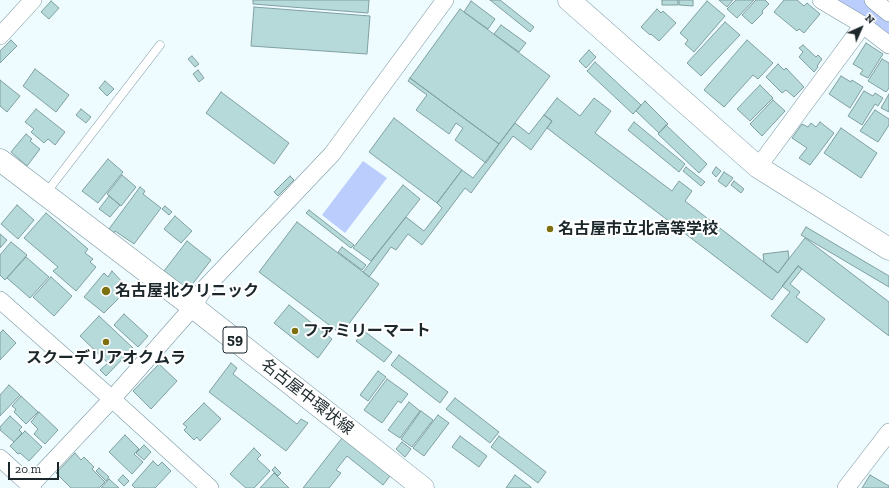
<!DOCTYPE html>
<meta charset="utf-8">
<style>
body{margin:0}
#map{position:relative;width:889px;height:488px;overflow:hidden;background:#eefbff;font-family:"Zilla Slab",serif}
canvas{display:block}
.north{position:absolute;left:841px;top:8px;width:40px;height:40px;-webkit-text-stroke:3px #fff;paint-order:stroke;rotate:45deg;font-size:11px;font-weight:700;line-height:16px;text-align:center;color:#1b272b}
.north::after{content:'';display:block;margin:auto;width:14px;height:18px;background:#1b272b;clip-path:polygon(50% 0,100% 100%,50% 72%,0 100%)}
.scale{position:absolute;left:8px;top:462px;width:51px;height:18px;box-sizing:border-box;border:2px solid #1b272b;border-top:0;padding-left:5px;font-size:12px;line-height:14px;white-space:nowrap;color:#1b272b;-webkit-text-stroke:3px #fff;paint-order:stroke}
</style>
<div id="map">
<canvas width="889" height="488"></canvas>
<div class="north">N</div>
<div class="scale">20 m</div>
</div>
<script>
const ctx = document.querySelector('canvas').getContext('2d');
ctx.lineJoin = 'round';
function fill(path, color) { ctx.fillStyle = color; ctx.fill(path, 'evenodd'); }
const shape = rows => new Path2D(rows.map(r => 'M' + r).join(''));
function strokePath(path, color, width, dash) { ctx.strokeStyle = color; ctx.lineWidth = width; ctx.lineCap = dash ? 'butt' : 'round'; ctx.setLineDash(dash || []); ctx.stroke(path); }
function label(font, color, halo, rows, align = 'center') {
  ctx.font = font + ' "Zilla Slab","Noto Sans JP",serif'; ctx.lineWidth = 4; ctx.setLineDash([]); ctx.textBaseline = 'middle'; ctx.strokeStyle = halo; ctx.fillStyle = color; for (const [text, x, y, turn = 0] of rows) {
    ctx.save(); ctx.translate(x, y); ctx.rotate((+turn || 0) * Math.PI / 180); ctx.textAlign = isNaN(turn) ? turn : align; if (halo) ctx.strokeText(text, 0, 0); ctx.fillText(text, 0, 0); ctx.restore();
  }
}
fill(shape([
 [363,161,387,178,345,233,322,215]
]), '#bbcdfd');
strokePath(shape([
 [851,0,889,28]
]), '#bbcdfd', 31);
const building = shape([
 [253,0,369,0,368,13,253,4,253,0],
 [490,0,500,0,534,27,530,32,490,0],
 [662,0,678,0,678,5,662,5,662,0],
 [679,0,693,0,693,6,679,5,679,0],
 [719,0,733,0,727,7,719,0],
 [736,0,754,0,737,18,727,9,736,0],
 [756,0,765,0,769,4,762,11,763,13,752,24,742,15,756,0],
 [784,0,797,0,804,6,807,3,820,14,804,33,799,29,797,31,774,12,784,0],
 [51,1,59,8,49,19,41,12,51,1],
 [471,1,495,19,488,29,464,12,471,1],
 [707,1,725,16,694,52,685,44,688,40,680,33,707,1],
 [254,7,370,16,367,54,251,46,254,7],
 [460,9,550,76,499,144,410,78,460,9],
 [657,9,661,13,663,11,676,23,659,41,651,34,650,35,641,27,657,9],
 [725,22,740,35,701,76,687,63,725,22],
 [501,25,526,43,519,52,494,34,501,25],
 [11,40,17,46,0,63,0,51,11,40],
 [747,40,773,63,758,79,753,75,724,107,704,90,747,40],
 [866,43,883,54,868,78,860,74,863,70,853,64,866,43],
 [803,45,816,57,818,55,822,59,817,66,818,67,814,72,799,57,803,52,799,48,803,45],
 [589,50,596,57,586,68,579,61,589,50],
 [192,56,199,64,195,67,188,59,192,56],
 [882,59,889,63,889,88,886,92,868,81,882,59],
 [595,62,641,105,633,114,587,71,595,62],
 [778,64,784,70,786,68,804,87,794,97,786,90,782,93,766,77,778,64],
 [35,69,69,95,56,112,23,86,35,69],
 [198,70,204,78,199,82,193,74,198,70],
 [841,76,851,82,852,80,863,87,850,108,829,94,841,76],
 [410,78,499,144,486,163,455,140,463,128,456,123,449,134,416,110,427,95,408,81,410,78],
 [0,80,20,96,7,112,0,106,0,80],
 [105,81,114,89,107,96,99,88,105,81],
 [760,85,773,98,750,121,737,109,760,85],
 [864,91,873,96,875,93,883,98,878,106,875,104,862,125,848,116,864,91],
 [221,92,289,143,274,164,206,113,221,92],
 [889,94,889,112,881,108,889,94],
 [557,98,580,116,594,98,611,111,595,133,672,191,679,181,692,191,685,201,778,273,805,238,889,302,889,336,798,266,772,300,547,128,552,121,544,115,557,98],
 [773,100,785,111,762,136,750,124,773,100],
 [645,101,668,124,659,133,636,111,645,101],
 [36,109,65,132,55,145,48,139,44,143,31,132,34,129,25,122,36,109],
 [81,109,91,117,86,123,76,115,81,109],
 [875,110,889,119,889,125,878,142,860,131,875,110],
 [544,115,552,121,531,150,513,136,471,193,465,188,422,245,408,234,396,250,391,247,369,277,363,272,406,217,424,231,442,208,437,203,462,170,473,178,515,123,529,134,544,115],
 [394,118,462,170,437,203,369,152,394,118],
 [634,122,685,164,679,172,628,130,634,122],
 [820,122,834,133,810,165,799,158,807,148,792,138,802,124,808,127,811,123,816,127,820,122],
 [666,125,707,164,699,173,658,134,666,125],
 [841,128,877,153,861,178,824,153,841,128],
 [26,134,32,139,30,141,40,149,27,166,11,152,26,134],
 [108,159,123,172,98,203,82,191,108,159],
 [686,167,705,182,701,186,683,171,686,167],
 [716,167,721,171,716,177,712,173,716,167],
 [724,172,733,178,726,187,718,181,724,172],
 [122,175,136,187,121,206,107,194,122,175],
 [290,176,294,180,278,196,274,192,290,176],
 [734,181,744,189,741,193,731,185,734,181],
 [403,185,420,199,371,261,353,248,403,185],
 [140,187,145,191,143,194,161,208,134,244,115,231,114,233,109,229,140,187],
 [109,196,120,205,110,217,99,209,109,196],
 [17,205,34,220,18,239,1,224,17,205],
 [165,206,172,212,169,215,162,209,165,206],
 [309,210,354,245,351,248,306,213,309,210],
 [46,213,88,249,85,253,93,259,90,262,96,267,76,291,53,271,58,267,24,238,46,213],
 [175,216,192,231,181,243,164,229,175,216],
 [297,222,379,284,341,334,259,272,297,222],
 [806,227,889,276,889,287,801,235,806,227],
 [0,234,7,240,0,248,0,234],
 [187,241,211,260,188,290,164,271,187,241],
 [11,242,27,255,5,280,0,275,0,255,11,242],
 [342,247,366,265,362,270,338,252,342,247],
 [788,251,789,258,778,273,764,262,763,254,788,251],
 [26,257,49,277,30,298,7,278,26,257],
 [798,266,802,269,790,284,800,292,796,297,825,319,807,343,771,316,790,292,782,286,798,266],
 [112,271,125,285,120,297,104,313,84,297,104,273,108,277,112,271],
 [51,277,72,296,54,316,33,297,51,277],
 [289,305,332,339,318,358,274,323,289,305],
 [124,314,148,336,138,347,114,325,124,314],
 [99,316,133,348,106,376,100,370,108,363,80,336,99,316],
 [3,330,16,343,0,360,0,333,3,330],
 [364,331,392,352,384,362,356,341,364,331],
 [399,355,448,392,440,403,391,365,399,355],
 [231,363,237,368,233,374,297,424,301,419,308,423,286,451,209,392,231,363],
 [159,364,177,381,151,409,133,391,159,364],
 [378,371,386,377,368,401,360,395,378,371],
 [387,379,408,394,401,403,398,401,382,423,364,410,387,379],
 [9,385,20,395,0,416,0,395,9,385],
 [21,396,38,412,26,424,14,412,16,409,12,406,21,396],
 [455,398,499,432,490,443,446,409,455,398],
 [409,402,420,411,400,438,388,430,409,402],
 [204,403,221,419,200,441,197,437,194,440,184,430,187,427,183,424,204,403],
 [421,411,433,420,412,447,401,439,421,411],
 [39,412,58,430,45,444,34,434,38,429,31,422,39,412],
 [438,415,449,423,424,456,413,448,438,415],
 [10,416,22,427,19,430,22,433,14,442,0,430,0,427,10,416],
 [25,431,42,447,29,461,20,453,18,454,10,446,25,431],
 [125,435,139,449,134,454,143,462,132,474,109,452,125,435],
 [460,436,487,456,479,467,452,447,460,436],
 [499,436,546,472,538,483,491,447,499,436],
 [342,438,390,476,383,485,347,456,336,470,341,473,329,488,303,488,342,438],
 [402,442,411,449,405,457,396,449,402,442],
 [144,445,151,452,144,460,136,453,144,445],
 [254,448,261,455,257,459,270,471,254,488,246,488,230,474,254,448],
 [75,453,81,460,84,457,94,467,92,469,105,482,99,488,71,488,56,473,75,453],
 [153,461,158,466,162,462,171,471,155,488,135,488,132,485,153,461],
 [275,467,281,473,278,476,272,470,275,467],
 [99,468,109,477,106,481,96,471,99,468],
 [274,473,289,488,260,488,274,473],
 [123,475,129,481,124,486,118,480,123,475],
 [515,475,531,487,531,488,506,488,515,475],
 [870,475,889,486,889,488,862,488,870,475],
 [109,479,119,488,101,488,109,479]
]);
fill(building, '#b6d9d9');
strokePath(building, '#7fa0a1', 1);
const lane = shape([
 [46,193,160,45]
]);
const street = shape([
 [821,0,863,25,889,45],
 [873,0,889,13],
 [0,36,33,0],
 [758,167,863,25],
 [0,300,112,399,210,488],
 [0,458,33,488],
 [28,488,112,399,193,307,203,290,332,154,445,0],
 [846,488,889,432]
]);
const secondary = shape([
 [569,0,758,167,889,249]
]);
const primary = shape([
 [0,160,193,307,423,488]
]);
strokePath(lane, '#7896a0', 9);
strokePath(street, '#7896a0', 18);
strokePath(secondary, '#7896a0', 23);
strokePath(primary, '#7896a0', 23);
strokePath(lane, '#fff', 8);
strokePath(street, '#fff', 17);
strokePath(secondary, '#fff', 22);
strokePath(primary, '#fff', 22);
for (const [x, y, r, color] of [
 [550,229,4,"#7d7010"],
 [106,291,5,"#7d7010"],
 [295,331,4,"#7d7010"],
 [106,342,4,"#7d7010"]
]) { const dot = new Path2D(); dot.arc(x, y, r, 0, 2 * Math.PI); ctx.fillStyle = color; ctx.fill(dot); strokePath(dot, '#fff', 1.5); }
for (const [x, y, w] of [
 [235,340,24]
]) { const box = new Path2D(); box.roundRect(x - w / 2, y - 13, w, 26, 3); ctx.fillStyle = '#fff'; ctx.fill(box); strokePath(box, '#1b272b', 1); }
label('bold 15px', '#1b272b', null, [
 ["59",235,340]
]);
label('bold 16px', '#1b272b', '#fff', [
 ["名古屋市立北高等学校",558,229],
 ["名古屋北クリニック",115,291],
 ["ファミリーマート",303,331],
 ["スクーデリアオクムラ",106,358,"center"]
], 'left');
label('16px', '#1b272b', '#fff', [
 ["名古屋中環状線",307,397,38]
]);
</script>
